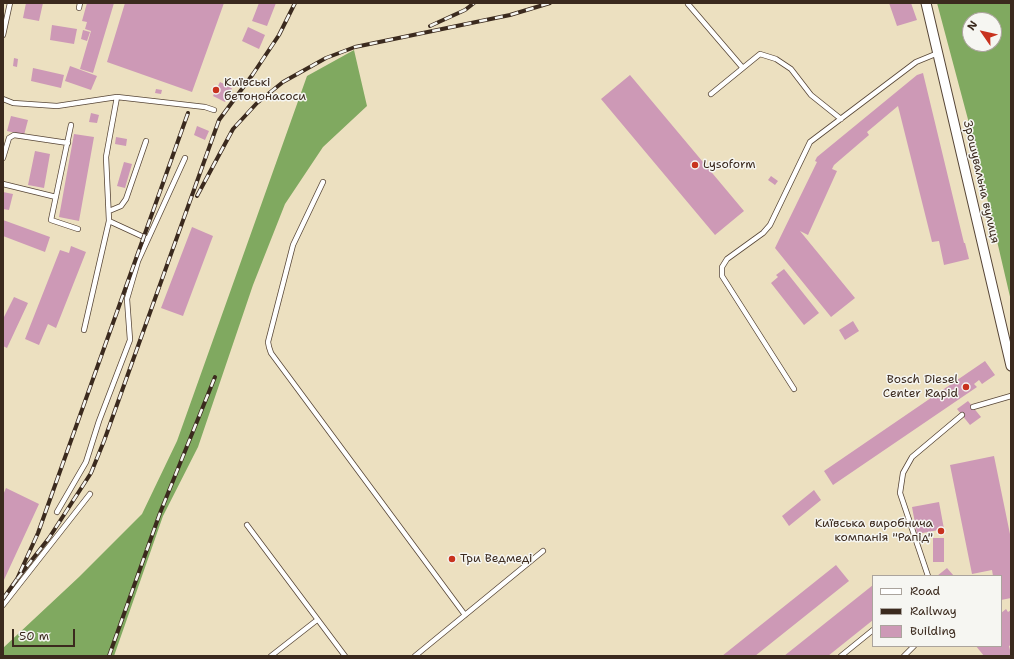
<!DOCTYPE html>
<meta charset="utf-8">
<style>
body{margin:0}
#map{position:relative;width:1014px;height:659px;overflow:hidden;background:#ece0c0;font-family:"Shantell Sans",sans-serif}
canvas{display:block}
.frame{position:absolute;inset:0;border:4px solid #3b2a1e;pointer-events:none}
.legend{position:absolute;left:872px;top:575px;width:130px;height:72px;box-sizing:border-box;background:#f6f6f2;border:1px solid #aba49d;margin:0;padding:5px 7px;list-style:none;font-size:12px;color:#3b2a1e}
.legend li{display:flex;align-items:center;gap:8px;height:20px}
.legend b{width:20px;border:1px solid #aba49d}
.north{position:absolute;left:962px;top:12px;width:40px;height:40px;box-sizing:border-box;background:#f6f6f2;border:1px solid #aba49d;border-radius:50%;rotate:304deg;font-size:11px;font-weight:700;line-height:16px;text-align:center;color:#3b2a1e}
.north::after{content:'';display:block;margin:auto;width:14px;height:18px;background:#c8321e;clip-path:polygon(50% 0,100% 100%,50% 72%,0 100%)}
.scale{position:absolute;left:12px;top:629px;width:63px;height:18px;box-sizing:border-box;border:2px solid #3b2a1e;border-top:0;padding-left:5px;font-size:12px;line-height:14px;white-space:nowrap;color:#3b2a1e;-webkit-text-stroke:3px #f6f6f2;paint-order:stroke}
</style>
<div id="map">
<canvas width="1014" height="659"></canvas>
<div class="frame"></div>
<ul class="legend">
<li><b style="height:5px;background:#fff"></b>Road</li>
<li><b style="height:5px;background:#3b2a1e"></b>Railway</li>
<li><b style="height:11px;background:#cd99b6"></b>Building</li>
</ul>
<div class="north">N</div>
<div class="scale">50 m</div>
</div>
<script>
const ctx = document.querySelector('canvas').getContext('2d');
ctx.lineJoin = 'round';
function fill(path, color) { ctx.fillStyle = color; ctx.fill(path, 'evenodd'); }
const shape = rows => new Path2D(rows.map(r => 'M' + r).join(''));
function strokePath(path, color, width, dash) { ctx.strokeStyle = color; ctx.lineWidth = width; ctx.lineCap = dash ? 'butt' : 'round'; ctx.setLineDash(dash || []); ctx.stroke(path); }
function label(font, color, halo, rows, align = 'center') {
  ctx.font = font + ' "Shantell Sans",sans-serif'; ctx.lineWidth = 3; ctx.setLineDash([]); ctx.textBaseline = 'middle'; ctx.strokeStyle = halo; ctx.fillStyle = color; for (const [text, x, y, turn = 0] of rows) {
    ctx.save(); ctx.translate(x, y); ctx.rotate((+turn || 0) * Math.PI / 180); ctx.textAlign = isNaN(turn) ? turn : align; if (halo) ctx.strokeText(text, 0, 0); ctx.fillText(text, 0, 0); ctx.restore();
  }
}
fill(shape([
 [937,3,1011,3,1011,301,974,142],
 [970,20,994,20,994,44,970,44],
 [354,50,367,106,323,147,285,204,253,285,198,447,163,516,114,656,3,656,3,648,79,577,142,514,177,441,307,76]
]), '#80a960');
fill(shape([
 [26,3,43,3,39,21,23,18],
 [87,3,114,3,93,73,80,69,91,31,85,29,87,22,82,21],
 [125,3,224,3,192,92,107,62],
 [259,3,276,3,267,26,252,21],
 [889,3,911,3,917,20,897,26],
 [52,25,77,29,74,44,50,40],
 [248,27,265,35,259,49,242,41],
 [83,30,90,32,87,41,81,39],
 [14,58,18,59,17,67,13,66],
 [70,66,97,76,91,90,65,81],
 [33,68,64,75,61,88,31,81],
 [923,73,964,243,965,243,969,259,944,265,939,241,932,242,898,106,867,132,869,135,834,165,832,169,837,171,808,235,800,231,855,298,831,317,775,248,817,162,815,161,817,157,917,75],
 [630,75,744,211,715,235,601,99],
 [220,82,232,88,225,102,213,96],
 [156,89,162,90,161,94,155,93],
 [91,113,99,115,97,123,89,122],
 [11,116,28,120,24,135,7,131],
 [197,126,209,131,205,140,194,135],
 [74,134,94,137,79,221,59,217],
 [116,137,127,139,126,146,115,144],
 [35,151,50,154,44,188,28,185],
 [124,162,132,164,125,188,117,186],
 [771,176,778,181,775,185,768,180],
 [3,192,13,194,9,210,3,209],
 [3,220,50,237,45,252,3,236],
 [192,227,213,236,183,316,161,308],
 [71,246,86,252,56,328,48,324,39,345,25,339,60,250,69,253],
 [784,269,819,313,804,325,771,283,778,277,776,275],
 [14,297,28,303,7,348,3,346,3,319],
 [853,321,859,331,845,340,839,330],
 [985,361,995,375,982,384,979,380,974,384,977,387,833,485,824,471],
 [968,401,981,417,970,425,957,409],
 [994,456,1011,539,1011,598,1001,600,1001,576,993,576,992,570,972,574,950,465],
 [6,488,39,504,3,582,3,495],
 [814,490,821,500,789,526,782,516],
 [939,502,944,529,917,534,912,507],
 [933,538,944,538,944,562,933,562],
 [836,565,849,581,755,656,722,656],
 [947,568,954,576,937,576],
 [873,585,873,620,828,656,784,656],
 [1006,609,1008,612,1011,610,1011,645,1009,646,1011,654,1008,656,984,656,976,646,1001,646,1001,613]
]), '#cd99b6');
const service = shape([
 [688,4,742,67],
 [79,8,80,3],
 [3,35,10,3],
 [711,94,760,54,776,59,791,69,811,95,841,119],
 [3,99,13,103,57,106,117,97,205,107,214,110],
 [71,125,51,220,78,229],
 [3,158,9,138,14,135,68,143],
 [323,182,293,245,268,342,269,347,271,353,465,615],
 [3,184,56,197],
 [109,211,121,206,126,199,146,141],
 [109,221,148,239],
 [84,330,109,221,106,157,117,97],
 [794,389,722,276,722,267,727,259,763,233,770,225,810,142,916,62,938,53],
 [973,407,1011,396],
 [57,512,86,462,99,421,130,340,127,299,138,261,185,158],
 [247,525,345,656],
 [928,576,900,493,903,473,912,457,962,415],
 [3,605,90,494],
 [271,656,317,620],
 [415,656,543,551],
 [841,656,873,630],
 [904,656,914,646]
]);
const minor = shape([
 [926,3,1011,366]
]);
strokePath(service, '#564536', 6);
strokePath(minor, '#564536', 11);
strokePath(service, '#fff', 4.5);
strokePath(minor, '#fff', 9);
const rail = shape([
 [430,26,465,10,474,3],
 [197,196,233,129,257,103,283,82,326,58,355,47,510,15,550,3],
 [17,579,49,538,91,473,104,441,219,120,253,74,279,35,295,3],
 [3,599,17,579,38,533,188,113],
 [109,656,160,513,215,377]
]);
strokePath(rail, '#3b2a1e', 4);
strokePath(rail, '#f6f6f2', 2.5, [8]);
for (const [x, y, r, color] of [
 [216,90,4,"#c8321e"],
 [695,165,4,"#c8321e"],
 [966,387,4,"#c8321e"],
 [941,531,4,"#c8321e"],
 [452,559,4,"#c8321e"]
]) { const dot = new Path2D(); dot.arc(x, y, r, 0, 2 * Math.PI); ctx.fillStyle = color; ctx.fill(dot); strokePath(dot, '#f6f6f2', 1.5); }
label('12px', '#3b2a1e', '#f6f6f2', [
 ["Київські",224,83],
 ["бетононасоси",224,97],
 ["Lysoform",703,165],
 ["Bosch Diesel",958,380,"right"],
 ["Center Rapid",958,394,"right"],
 ["Київська виробнича",933,524,"right"],
 ["компанія \"Рапід\"",933,538,"right"],
 ["Три Ведмеді",460,559]
], 'left');
label('12px', '#3b2a1e', '#f6f6f2', [
 ["Зрошувальна вулиця",981,182,77]
]);
</script>
